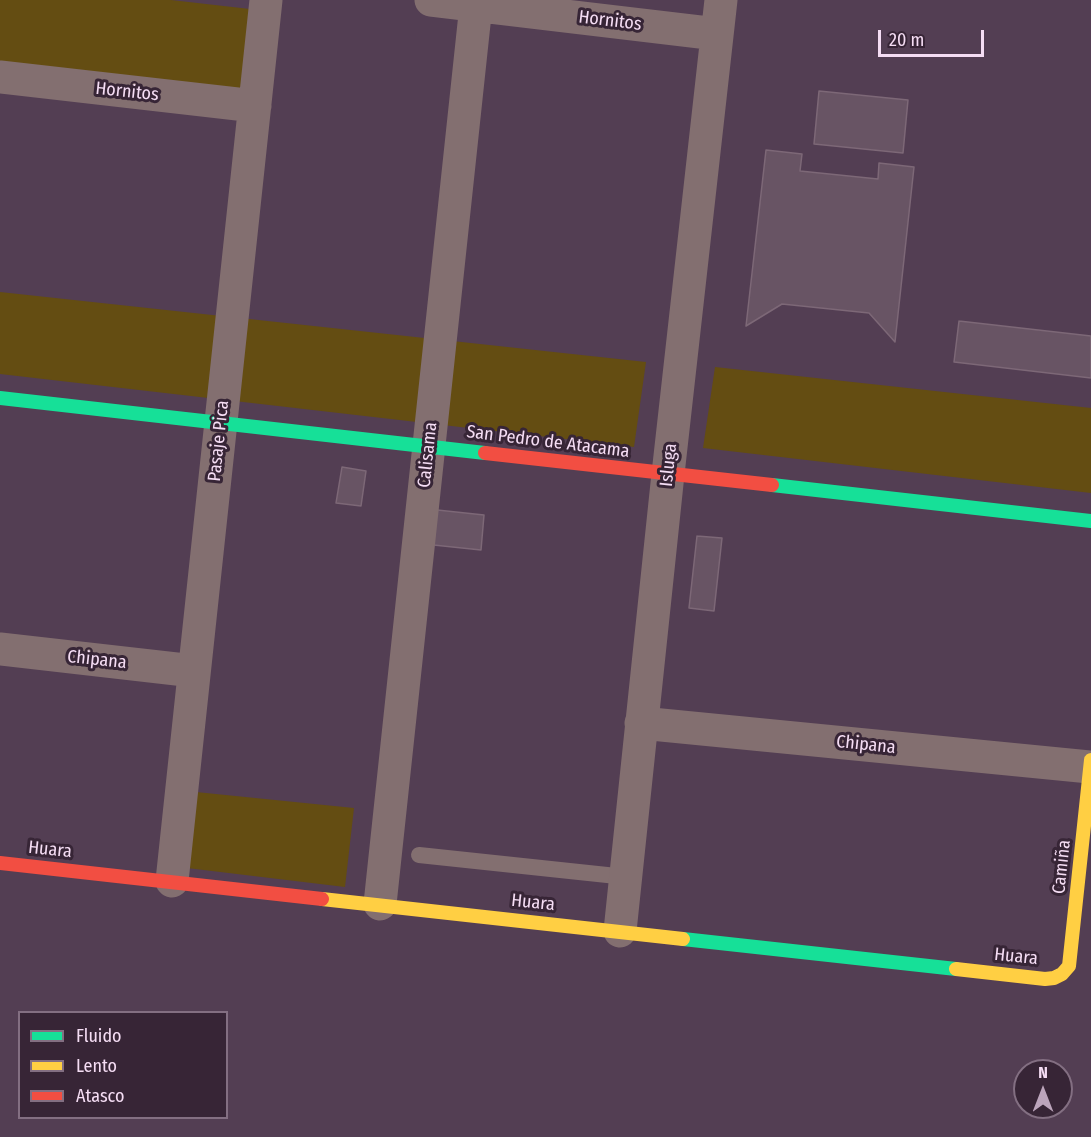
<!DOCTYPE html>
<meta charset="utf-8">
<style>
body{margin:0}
#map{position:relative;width:1091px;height:1137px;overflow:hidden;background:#533e53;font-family:"Fira Sans Condensed",sans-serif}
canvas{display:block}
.legend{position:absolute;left:18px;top:1011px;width:210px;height:108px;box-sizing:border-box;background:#372536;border:2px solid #836f82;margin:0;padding:8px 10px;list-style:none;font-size:18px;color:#f5ddf4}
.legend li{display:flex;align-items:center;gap:12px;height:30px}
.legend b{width:30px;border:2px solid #836f82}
.north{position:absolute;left:1013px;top:1059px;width:60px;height:60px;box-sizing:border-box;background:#372536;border:2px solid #836f82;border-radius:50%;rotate:0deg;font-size:16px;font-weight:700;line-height:24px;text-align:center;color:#f5ddf4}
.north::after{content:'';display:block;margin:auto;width:21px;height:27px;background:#bca5bc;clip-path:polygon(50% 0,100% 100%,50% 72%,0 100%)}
.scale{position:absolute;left:878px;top:30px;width:106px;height:27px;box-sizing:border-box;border:3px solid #f5ddf4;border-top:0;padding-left:8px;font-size:18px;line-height:21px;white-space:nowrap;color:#f5ddf4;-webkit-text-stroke:4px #372536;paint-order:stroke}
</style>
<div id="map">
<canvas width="1091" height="1137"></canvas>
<ul class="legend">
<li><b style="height:8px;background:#16e098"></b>Fluido</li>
<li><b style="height:8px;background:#ffcf43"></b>Lento</li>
<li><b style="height:8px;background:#f24e42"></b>Atasco</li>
</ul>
<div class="north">N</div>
<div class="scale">20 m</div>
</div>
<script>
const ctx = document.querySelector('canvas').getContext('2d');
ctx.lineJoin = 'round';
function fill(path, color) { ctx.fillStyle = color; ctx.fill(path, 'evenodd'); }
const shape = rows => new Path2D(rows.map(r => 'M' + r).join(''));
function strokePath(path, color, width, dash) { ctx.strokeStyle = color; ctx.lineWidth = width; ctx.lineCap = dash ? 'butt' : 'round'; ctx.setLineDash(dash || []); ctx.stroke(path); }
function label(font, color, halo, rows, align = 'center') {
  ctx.font = font + ' "Fira Sans Condensed",sans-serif'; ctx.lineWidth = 6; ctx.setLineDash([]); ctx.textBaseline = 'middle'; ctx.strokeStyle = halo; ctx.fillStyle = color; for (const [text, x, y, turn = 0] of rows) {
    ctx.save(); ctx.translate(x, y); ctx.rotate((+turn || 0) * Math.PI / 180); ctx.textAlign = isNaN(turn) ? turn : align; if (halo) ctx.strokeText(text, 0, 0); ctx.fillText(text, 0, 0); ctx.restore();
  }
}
fill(shape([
 [0,0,171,0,250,9,241,98,0,72],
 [0,292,646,362,634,447,0,374],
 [715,367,1091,408,1091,493,703,448],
 [196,792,354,808,345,887,187,868]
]), '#644d12');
const building = shape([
 [819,91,908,100,903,153,814,144,819,91],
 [766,150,802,154,800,171,878,179,879,163,914,167,895,342,869,313,782,304,746,326,766,150],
 [959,321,1091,336,1091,378,954,362,959,321],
 [342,467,366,471,361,506,336,503,342,467],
 [428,509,484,515,481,550,424,544,428,509],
 [697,536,722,538,714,611,689,608,697,536]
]);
fill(building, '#685464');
strokePath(building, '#7d6877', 1.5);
strokePath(shape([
 [419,855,626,877]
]), '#836f70', 16);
strokePath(shape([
 [431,0,717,34],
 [0,77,255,106],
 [0,649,194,671],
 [641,723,1090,767],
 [172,881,266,0],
 [380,904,476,5],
 [620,931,668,474,721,0]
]), '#836f70', 33);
strokePath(shape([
 [0,398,485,453],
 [772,485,1091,521],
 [683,939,956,969]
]), '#16e098', 14);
strokePath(shape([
 [322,899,683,939],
 [956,969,1045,979,1054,978,1062,974,1069,966,1091,760]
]), '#ffcf43', 14);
strokePath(shape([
 [485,453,772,485],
 [0,863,322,899]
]), '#f24e42', 14);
label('18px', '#f5ddf4', '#372536', [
 ["Hornitos",610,21,7],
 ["Hornitos",127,92,6],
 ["Pasaje Pica",219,441,-84],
 ["San Pedro de Atacama",548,442,7],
 ["Calisama",428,455,-84],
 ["Isluga",669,465,-84],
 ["Chipana",97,660,6],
 ["Chipana",866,745,6],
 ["Huara",50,850,6],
 ["Camiña",1062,867,-84],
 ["Huara",533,903,6],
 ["Huara",1016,957,6]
]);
</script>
